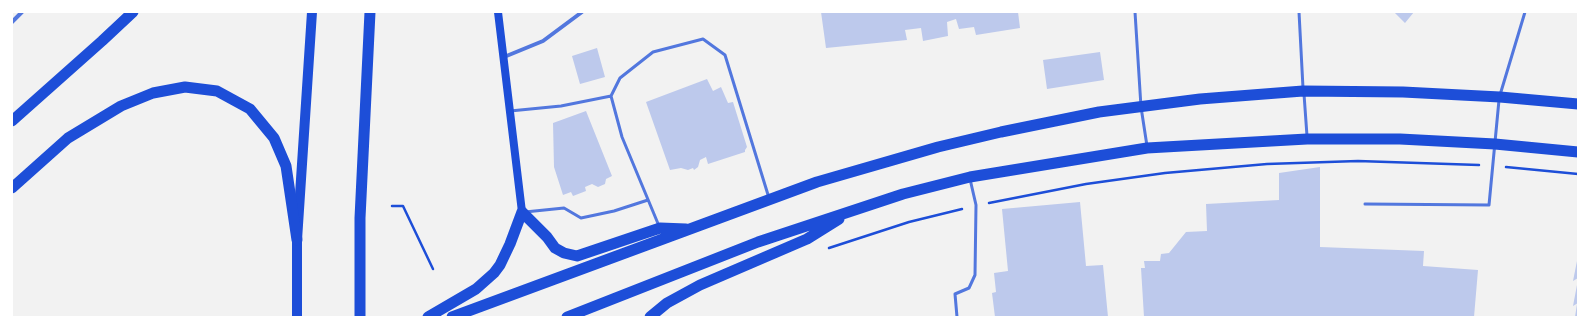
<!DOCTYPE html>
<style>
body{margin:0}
#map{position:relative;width:1590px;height:329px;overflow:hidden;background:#f2f2f2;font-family:Jost,sans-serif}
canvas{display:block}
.frame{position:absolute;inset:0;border:13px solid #fff;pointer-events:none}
</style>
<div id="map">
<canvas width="1590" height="329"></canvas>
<div class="frame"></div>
</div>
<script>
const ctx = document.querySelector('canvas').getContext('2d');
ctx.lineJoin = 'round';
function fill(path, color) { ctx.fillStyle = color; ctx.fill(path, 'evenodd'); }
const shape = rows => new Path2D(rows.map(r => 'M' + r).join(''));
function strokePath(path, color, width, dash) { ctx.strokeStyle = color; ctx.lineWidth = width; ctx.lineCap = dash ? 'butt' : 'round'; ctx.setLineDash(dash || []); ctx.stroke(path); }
fill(shape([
 [821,12,1018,12,1020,28,976,35,974,27,959,29,956,19,947,22,948,36,923,41,921,28,905,30,907,40,826,48],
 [1394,12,1414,12,1405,23],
 [597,48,605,77,580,84,572,56],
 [1100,52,1104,80,1047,89,1043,60],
 [707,79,713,91,721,87,728,103,733,102,747,147,745,150,745,152,708,164,706,157,700,160,698,167,694,170,693,168,688,170,681,168,670,170,646,102],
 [586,111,612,176,606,179,605,184,598,187,592,184,585,187,586,191,573,196,571,192,563,195,554,167,553,123],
 [1320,167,1320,247,1424,251,1423,266,1478,270,1474,317,1144,317,1141,268,1145,268,1144,261,1160,261,1161,254,1169,253,1186,232,1207,231,1206,204,1279,200,1279,173],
 [1080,202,1086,266,1103,265,1108,317,995,317,992,293,996,292,994,273,1008,271,1002,209],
 [1577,261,1578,278,1573,281],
 [1577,285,1578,303,1573,306],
 [1577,304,1578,317,1575,317]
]), '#bdc9ec');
strokePath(shape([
 [1506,167,1578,174],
 [989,203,1086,184,1165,173,1267,164,1358,161,1479,165],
 [392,206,403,206,433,269],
 [829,248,909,222,962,209]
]), '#1d4ed8', 2.5);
strokePath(shape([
 [1135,12,1141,107,1147,146],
 [1299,12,1303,88],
 [1304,94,1307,136],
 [1500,95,1525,12],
 [510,111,561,106,611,96],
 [1365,204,1489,205,1499,100],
 [525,212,564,208,581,218,614,211,648,200],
 [659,226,622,137,611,96,620,78,653,52,703,39,725,55,769,198],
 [957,317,955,294,969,288,975,275,976,205,970,179]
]), '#5277de', 3);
strokePath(shape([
 [12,22,22,12],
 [504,57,543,41,582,12]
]), '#5277de', 4);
strokePath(shape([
 [498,12,522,212]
]), '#1d4ed8', 8);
strokePath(shape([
 [297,317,297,240,312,12]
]), '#1d4ed8', 10);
strokePath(shape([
 [12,121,102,41,133,12],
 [12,188,68,138,121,106,153,93,185,87,217,91,250,109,274,138,286,166,297,240],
 [360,317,360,218,370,12],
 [428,317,476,289,494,273,500,265,510,244,522,212,547,237,555,248,564,253,577,256,660,228,686,229],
 [452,317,817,182,938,147,1001,132,1099,112,1200,99,1303,91,1403,92,1500,97,1578,104],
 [567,317,758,242,903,194,970,177,1147,148,1307,139,1400,139,1495,144,1578,152],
 [650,317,667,303,700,285,807,239,839,219]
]), '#1d4ed8', 11);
</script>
